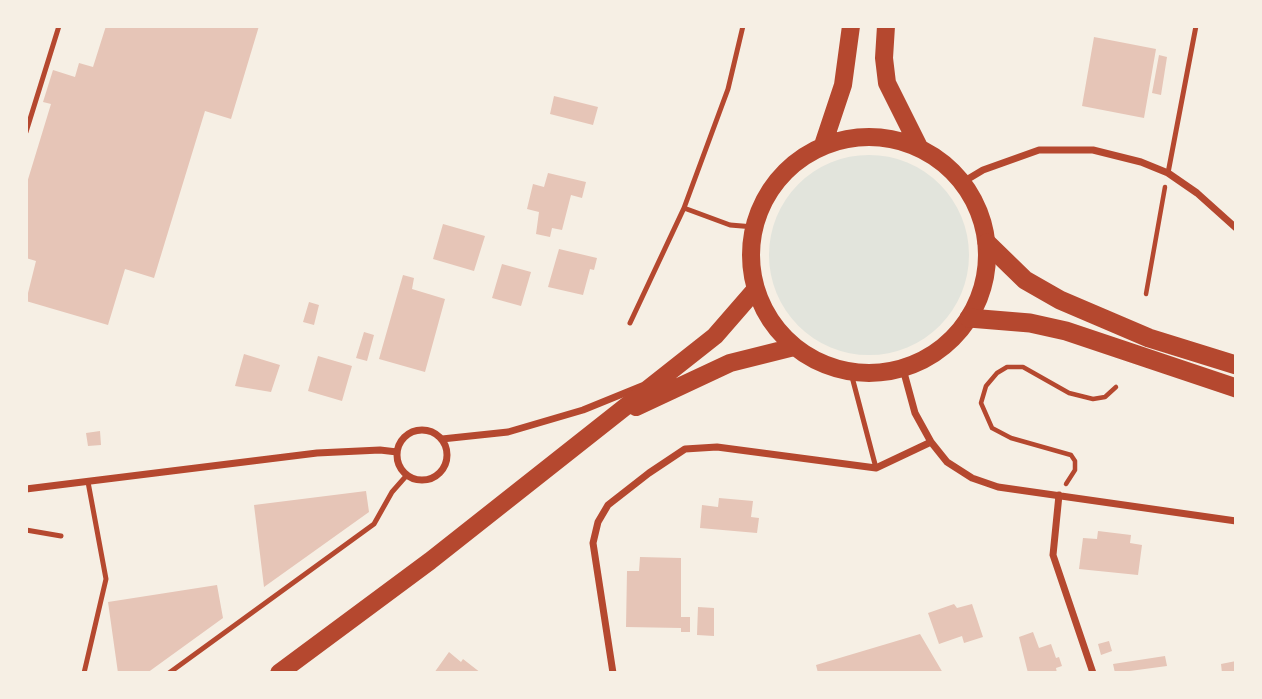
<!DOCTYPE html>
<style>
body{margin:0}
#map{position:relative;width:1262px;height:699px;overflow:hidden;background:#f6efe4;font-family:"Fira Sans Condensed",sans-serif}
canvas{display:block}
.frame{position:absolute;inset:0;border:28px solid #f6efe4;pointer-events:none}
</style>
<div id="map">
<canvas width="1262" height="699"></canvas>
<div class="frame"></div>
</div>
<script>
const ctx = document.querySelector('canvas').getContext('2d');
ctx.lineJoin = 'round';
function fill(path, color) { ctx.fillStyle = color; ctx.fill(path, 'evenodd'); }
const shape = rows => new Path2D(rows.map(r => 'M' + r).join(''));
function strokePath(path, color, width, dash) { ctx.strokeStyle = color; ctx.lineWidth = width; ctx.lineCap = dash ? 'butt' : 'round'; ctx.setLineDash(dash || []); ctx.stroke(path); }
fill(shape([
 '769 255a100 100 0 1 1 200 0a100 100 0 1 1-200 0Z'
]), '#e2e4dc');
fill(shape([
 [106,26,259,26,231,119,205,111,154,278,125,269,108,325,26,301,36,261,26,258,26,186,51,104,43,102,53,70,75,77,79,63,93,67],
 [1094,37,1156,49,1144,118,1082,106],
 [1159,55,1167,57,1161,95,1152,93],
 [554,96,598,107,593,125,550,114],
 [548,173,586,182,582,198,571,195,562,230,552,228,550,237,536,234,539,212,527,209,533,184,544,187],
 [443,224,485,236,474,271,433,259],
 [559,249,597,258,594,270,590,269,583,295,548,287],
 [502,264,531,272,521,306,492,298],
 [403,275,414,278,412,289,445,299,425,372,379,359],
 [309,302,319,305,314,325,303,322],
 [364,332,374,335,367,361,356,358],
 [244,354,280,365,271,392,235,386],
 [318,356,352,366,342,401,308,391],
 [100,431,101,445,88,446,86,433],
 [366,491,369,512,264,587,254,505],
 [719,498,753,501,751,517,759,518,757,533,700,528,702,505,718,507],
 [1098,531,1131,535,1130,543,1142,545,1138,575,1079,569,1083,538,1097,539],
 [640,557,681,558,681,617,690,617,690,632,681,632,681,628,626,627,627,571,639,571],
 [217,585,223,618,147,673,118,673,108,602],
 [954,604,957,608,972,604,983,637,964,643,962,636,939,644,928,613],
 [698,607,714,608,714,636,697,635],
 [1033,632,1039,648,1051,644,1056,658,1059,657,1062,666,1056,668,1057,673,1028,673,1019,637],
 [920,634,943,673,818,673,816,665],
 [1109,641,1112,651,1101,655,1098,644],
 [449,652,461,662,463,659,481,673,434,673],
 [1165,656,1167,666,1115,673,1113,664],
 [1236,661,1236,673,1222,673,1221,664]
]), '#e6c5b7');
strokePath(shape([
 [1146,294,1165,187],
 [1066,484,1075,470,1075,461,1071,455,1011,438,992,428,981,403,986,386,997,373,1007,367,1023,367,1069,393,1093,399,1105,397,1116,387]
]), '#b5482f', 4.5);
strokePath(shape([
 [743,26,728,89,684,208,730,225,754,227],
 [26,132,59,26],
 [1168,173,1196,26],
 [630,323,684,208],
 [851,373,876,468],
 [26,530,61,536],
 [84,673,106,579,88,482],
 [169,673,374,524,392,492,407,475]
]), '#b5482f', 5);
strokePath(shape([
 [963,182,983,170,1039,150,1093,150,1141,162,1168,173,1197,193,1236,228],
 [903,369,915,413,931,442,947,462,972,478,998,487,1236,521],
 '397 455a25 25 0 1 1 50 0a25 25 0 1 1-50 0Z',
 [442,439,508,432,583,410,642,386],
 [26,489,317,453,380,450,397,452],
 [1059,495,1053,555,1093,673],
 [613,673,593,543,598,522,608,505,649,473,685,449,717,447,876,468,931,442]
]), '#b5482f', 7);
strokePath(shape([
 [886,26,884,58,887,83,919,147],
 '751 255a118 118 0 1 1 236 0a118 118 0 1 1-236 0Z',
 [823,145,843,85,851,26],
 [636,407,730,363,794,347],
 [279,673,430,561,715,336,755,290]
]), '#b5482f', 18);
strokePath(shape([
 [987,243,1025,280,1060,300,1149,338,1236,365],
 [969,318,1030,323,1066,331,1236,388]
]), '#b5482f', 19);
</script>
